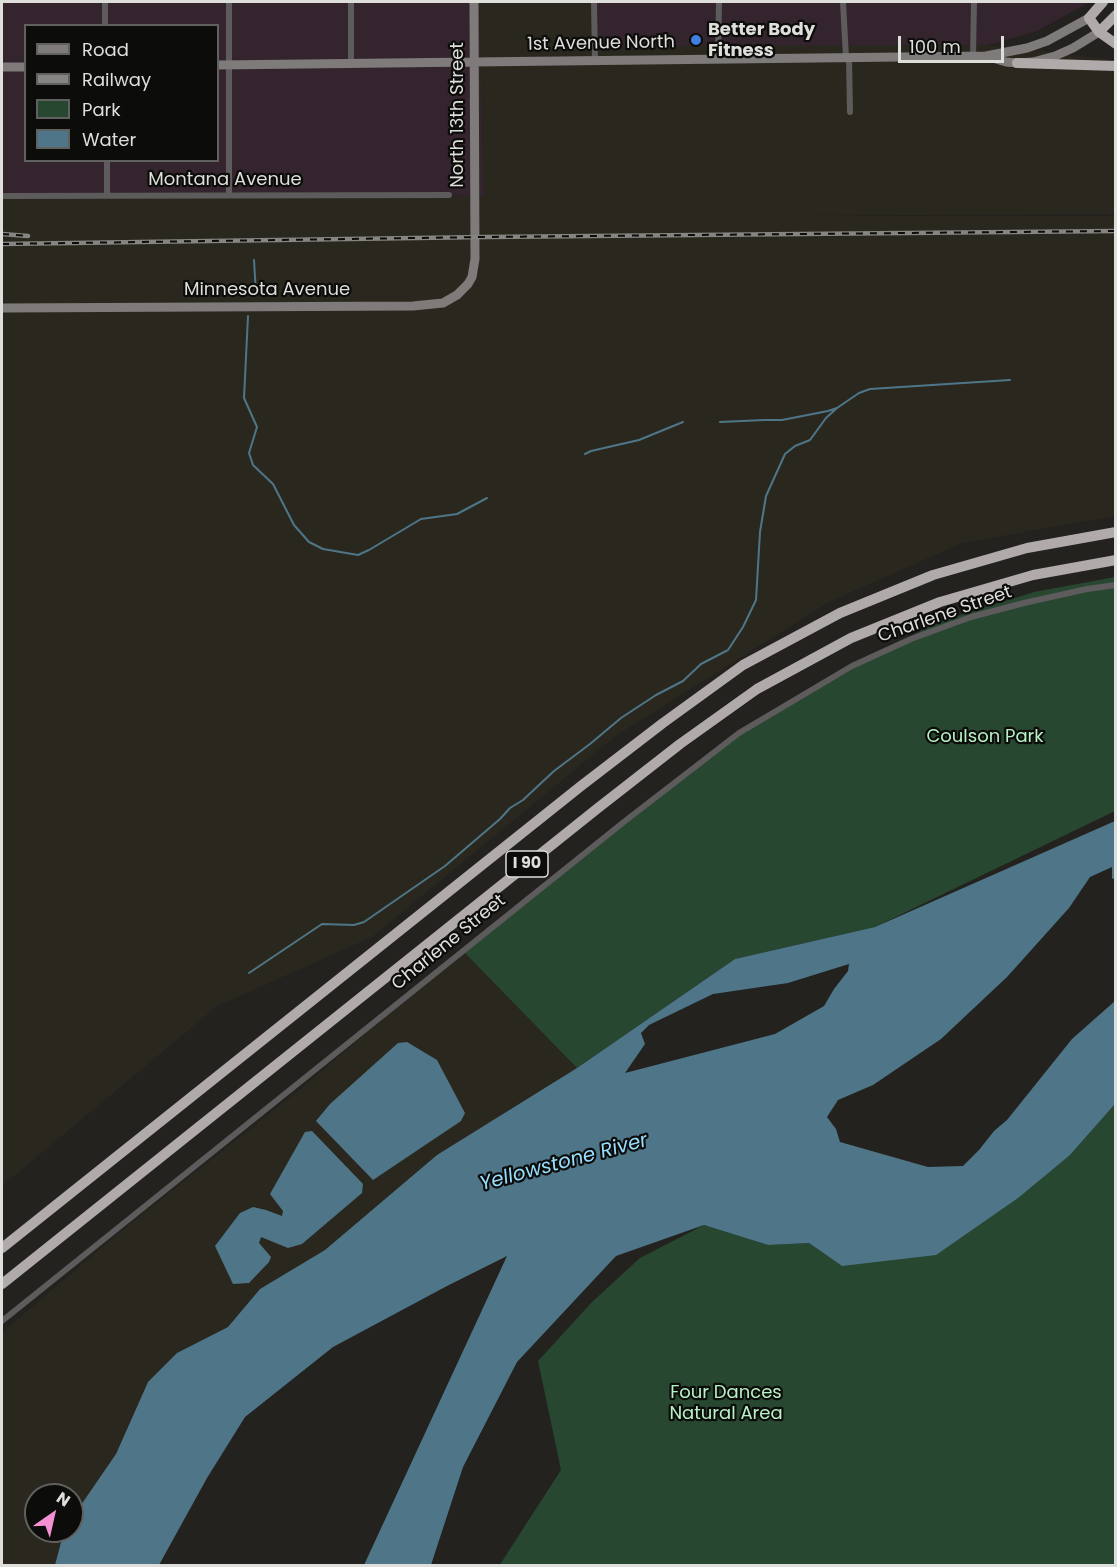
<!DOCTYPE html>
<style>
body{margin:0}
#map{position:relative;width:1117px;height:1567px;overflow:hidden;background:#23221f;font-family:Poppins,sans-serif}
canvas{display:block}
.frame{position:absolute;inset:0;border:3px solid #dededb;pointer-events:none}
.legend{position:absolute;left:24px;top:24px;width:195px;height:138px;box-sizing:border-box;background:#0c0c0a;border:2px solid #60605e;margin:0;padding:8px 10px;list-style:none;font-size:18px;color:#dededb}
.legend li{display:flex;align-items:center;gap:12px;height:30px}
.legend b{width:30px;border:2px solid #60605e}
.north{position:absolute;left:24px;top:1483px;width:60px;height:60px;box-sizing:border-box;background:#0c0c0a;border:2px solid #60605e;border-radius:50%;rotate:34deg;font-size:16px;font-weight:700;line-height:24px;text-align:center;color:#dededb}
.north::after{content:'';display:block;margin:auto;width:21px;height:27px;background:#f591d2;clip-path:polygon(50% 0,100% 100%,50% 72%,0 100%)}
.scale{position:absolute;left:898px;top:36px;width:106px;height:27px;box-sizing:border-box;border:3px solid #dededb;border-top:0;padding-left:8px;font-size:18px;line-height:21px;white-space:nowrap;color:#dededb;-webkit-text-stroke:4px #0c0c0a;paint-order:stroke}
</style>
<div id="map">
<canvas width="1117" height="1567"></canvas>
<div class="frame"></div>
<ul class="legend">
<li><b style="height:8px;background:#7f7b7b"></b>Road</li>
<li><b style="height:8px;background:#868582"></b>Railway</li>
<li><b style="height:16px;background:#284731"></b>Park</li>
<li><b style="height:16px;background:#4e7688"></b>Water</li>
</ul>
<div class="north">N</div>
<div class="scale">100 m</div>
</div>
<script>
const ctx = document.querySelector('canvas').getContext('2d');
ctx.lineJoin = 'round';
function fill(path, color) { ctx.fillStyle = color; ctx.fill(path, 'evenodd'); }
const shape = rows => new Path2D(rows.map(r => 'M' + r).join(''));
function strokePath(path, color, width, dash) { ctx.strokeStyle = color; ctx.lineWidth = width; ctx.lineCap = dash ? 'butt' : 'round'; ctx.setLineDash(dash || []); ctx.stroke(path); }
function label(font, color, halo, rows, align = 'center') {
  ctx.font = font + ' Poppins,sans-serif'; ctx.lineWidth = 4.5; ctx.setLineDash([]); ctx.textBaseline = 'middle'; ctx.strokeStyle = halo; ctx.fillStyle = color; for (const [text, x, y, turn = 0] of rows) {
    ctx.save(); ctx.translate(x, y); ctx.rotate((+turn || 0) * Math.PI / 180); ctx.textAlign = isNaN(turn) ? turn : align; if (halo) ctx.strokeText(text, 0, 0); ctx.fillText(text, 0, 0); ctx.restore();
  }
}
fill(shape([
 [2,2,479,2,484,196,2,193],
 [26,26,218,26,218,160,26,160],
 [591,2,1090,2,1037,31,988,45,593,53]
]), '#34242e');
fill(shape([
 [479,2,591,2,593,46,988,45,1115,60,1115,214,744,216,1115,216,1115,516,962,543,829,602,617,735,372,937,217,1006,2,1186,2,193,484,196],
 [463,951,577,1068,437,1155,325,1250,260,1289,228,1327,177,1353,148,1382,116,1454,72,1518,72,1495,36,1495,36,1531,64,1531,55,1565,2,1565,2,1333,115,1236,304,1086]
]), '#2a281e');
fill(shape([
 [1115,577,1115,811,875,927,735,959,577,1068,463,951,739,733,790,704,935,623,1034,592],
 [1115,1104,1115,1565,499,1566,561,1470,538,1361,592,1302,640,1258,704,1225,768,1245,809,1243,842,1266,1070,1155]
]), '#284731');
fill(shape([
 [1115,821,1115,878,1112,879,1112,867,1090,877,1069,908,1007,977,941,1039,873,1085,838,1100,827,1117,836,1129,840,1142,928,1167,963,1166,979,1150,994,1131,1007,1120,1072,1039,1115,1001,1115,1104,1070,1155,1018,1198,936,1255,842,1266,809,1243,768,1245,704,1225,616,1256,517,1362,463,1467,431,1565,364,1565,507,1256,447,1286,333,1347,245,1417,207,1478,159,1565,55,1565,64,1531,72,1531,72,1518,116,1454,148,1382,177,1353,228,1327,260,1289,325,1250,437,1155,577,1068,735,959,875,927],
 [849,964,848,971,834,989,824,1006,775,1034,625,1073,645,1044,641,1033,649,1025,713,994,788,983],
 [407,1042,437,1060,465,1113,461,1121,373,1180,316,1121,330,1104,398,1043],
 [312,1131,363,1184,362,1193,302,1244,288,1248,261,1237,259,1243,271,1257,269,1262,249,1283,233,1284,215,1246,240,1213,253,1207,266,1210,282,1216,283,1211,270,1194,305,1132]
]), '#4e7688');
strokePath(shape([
 [254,260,256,294],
 [248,316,244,398,257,427,249,453,253,465,273,484,294,525,309,542,323,549,358,555,369,550,421,519,457,514,487,498],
 [720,422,764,420,782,420,828,411,837,408,859,393,870,389,1010,380],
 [585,454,591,451,639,440,683,422],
 [249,973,322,924,354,925,364,922,445,866,500,819,510,808,523,800,554,771,590,744,621,718,656,695,683,681,701,664,728,650,743,627,756,600,760,532,766,496,785,454,795,446,810,440,826,418,837,408]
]), '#4e7688', 2);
strokePath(shape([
 [105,2,105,26],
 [229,2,229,195],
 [594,2,595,61],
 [843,2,846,58],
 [973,57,974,2],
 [849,58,850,112],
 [718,59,719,2],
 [351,63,351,2],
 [107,160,107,195],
 [2,196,449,195],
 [2,1321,625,821,739,733,852,666,911,639,971,617,1024,603,1087,589,1116,585]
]), '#5d5b5b', 6);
strokePath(shape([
 [986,56,1006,62,1017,63,1033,62,1055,56,1073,48,1099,32],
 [218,65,986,56,1027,48,1047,41,1089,18],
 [2,67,26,67],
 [2,308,413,306,443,303,457,295,468,284,472,277,475,259,474,2]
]), '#7f7b7b', 9);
strokePath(shape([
 [1103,2,1089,18,1099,32,1116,44],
 [1099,32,1116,15],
 [1017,63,1116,66],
 [2,1248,581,786,663,723,743,665,840,613,933,575,1027,548,1116,532],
 [2,1284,598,808,680,744,757,689,851,638,940,602,1033,575,1116,560]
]), '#b0aaaa', 10);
const rail = shape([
 [2,234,28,236],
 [2,244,485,237,1116,231]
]);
strokePath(rail, '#868582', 4.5);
strokePath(rail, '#0c0c0a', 2, [7]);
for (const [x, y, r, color] of [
 [696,40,6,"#3f7fe0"]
]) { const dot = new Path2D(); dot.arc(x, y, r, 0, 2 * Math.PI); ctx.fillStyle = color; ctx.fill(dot); strokePath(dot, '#0c0c0a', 2); }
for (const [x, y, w] of [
 [527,864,42]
]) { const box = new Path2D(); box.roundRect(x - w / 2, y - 13, w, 26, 4.5); ctx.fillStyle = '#0c0c0a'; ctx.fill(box); strokePath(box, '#dededb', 1.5); }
label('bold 16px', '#dededb', null, [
 ["I 90",527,864]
]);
label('bold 18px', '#dededb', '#0c0c0a', [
 ["Better Body",708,30],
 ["Fitness",708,51]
], 'left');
label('18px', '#dededb', '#0c0c0a', [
 ["1st Avenue North",601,44,-1],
 ["North 13th Street",458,115,-90],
 ["Montana Avenue",225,180],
 ["Minnesota Avenue",267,290],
 ["Charlene Street",945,615,-19],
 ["Charlene Street",449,943,-39]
]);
label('18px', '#b7f1c5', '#0c0c0a', [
 ["Coulson Park",985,737],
 ["Four Dances",726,1393],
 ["Natural Area",726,1414]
]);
label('italic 20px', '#98deff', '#0c0c0a', [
 ["Yellowstone River",564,1163,-15]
]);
</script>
